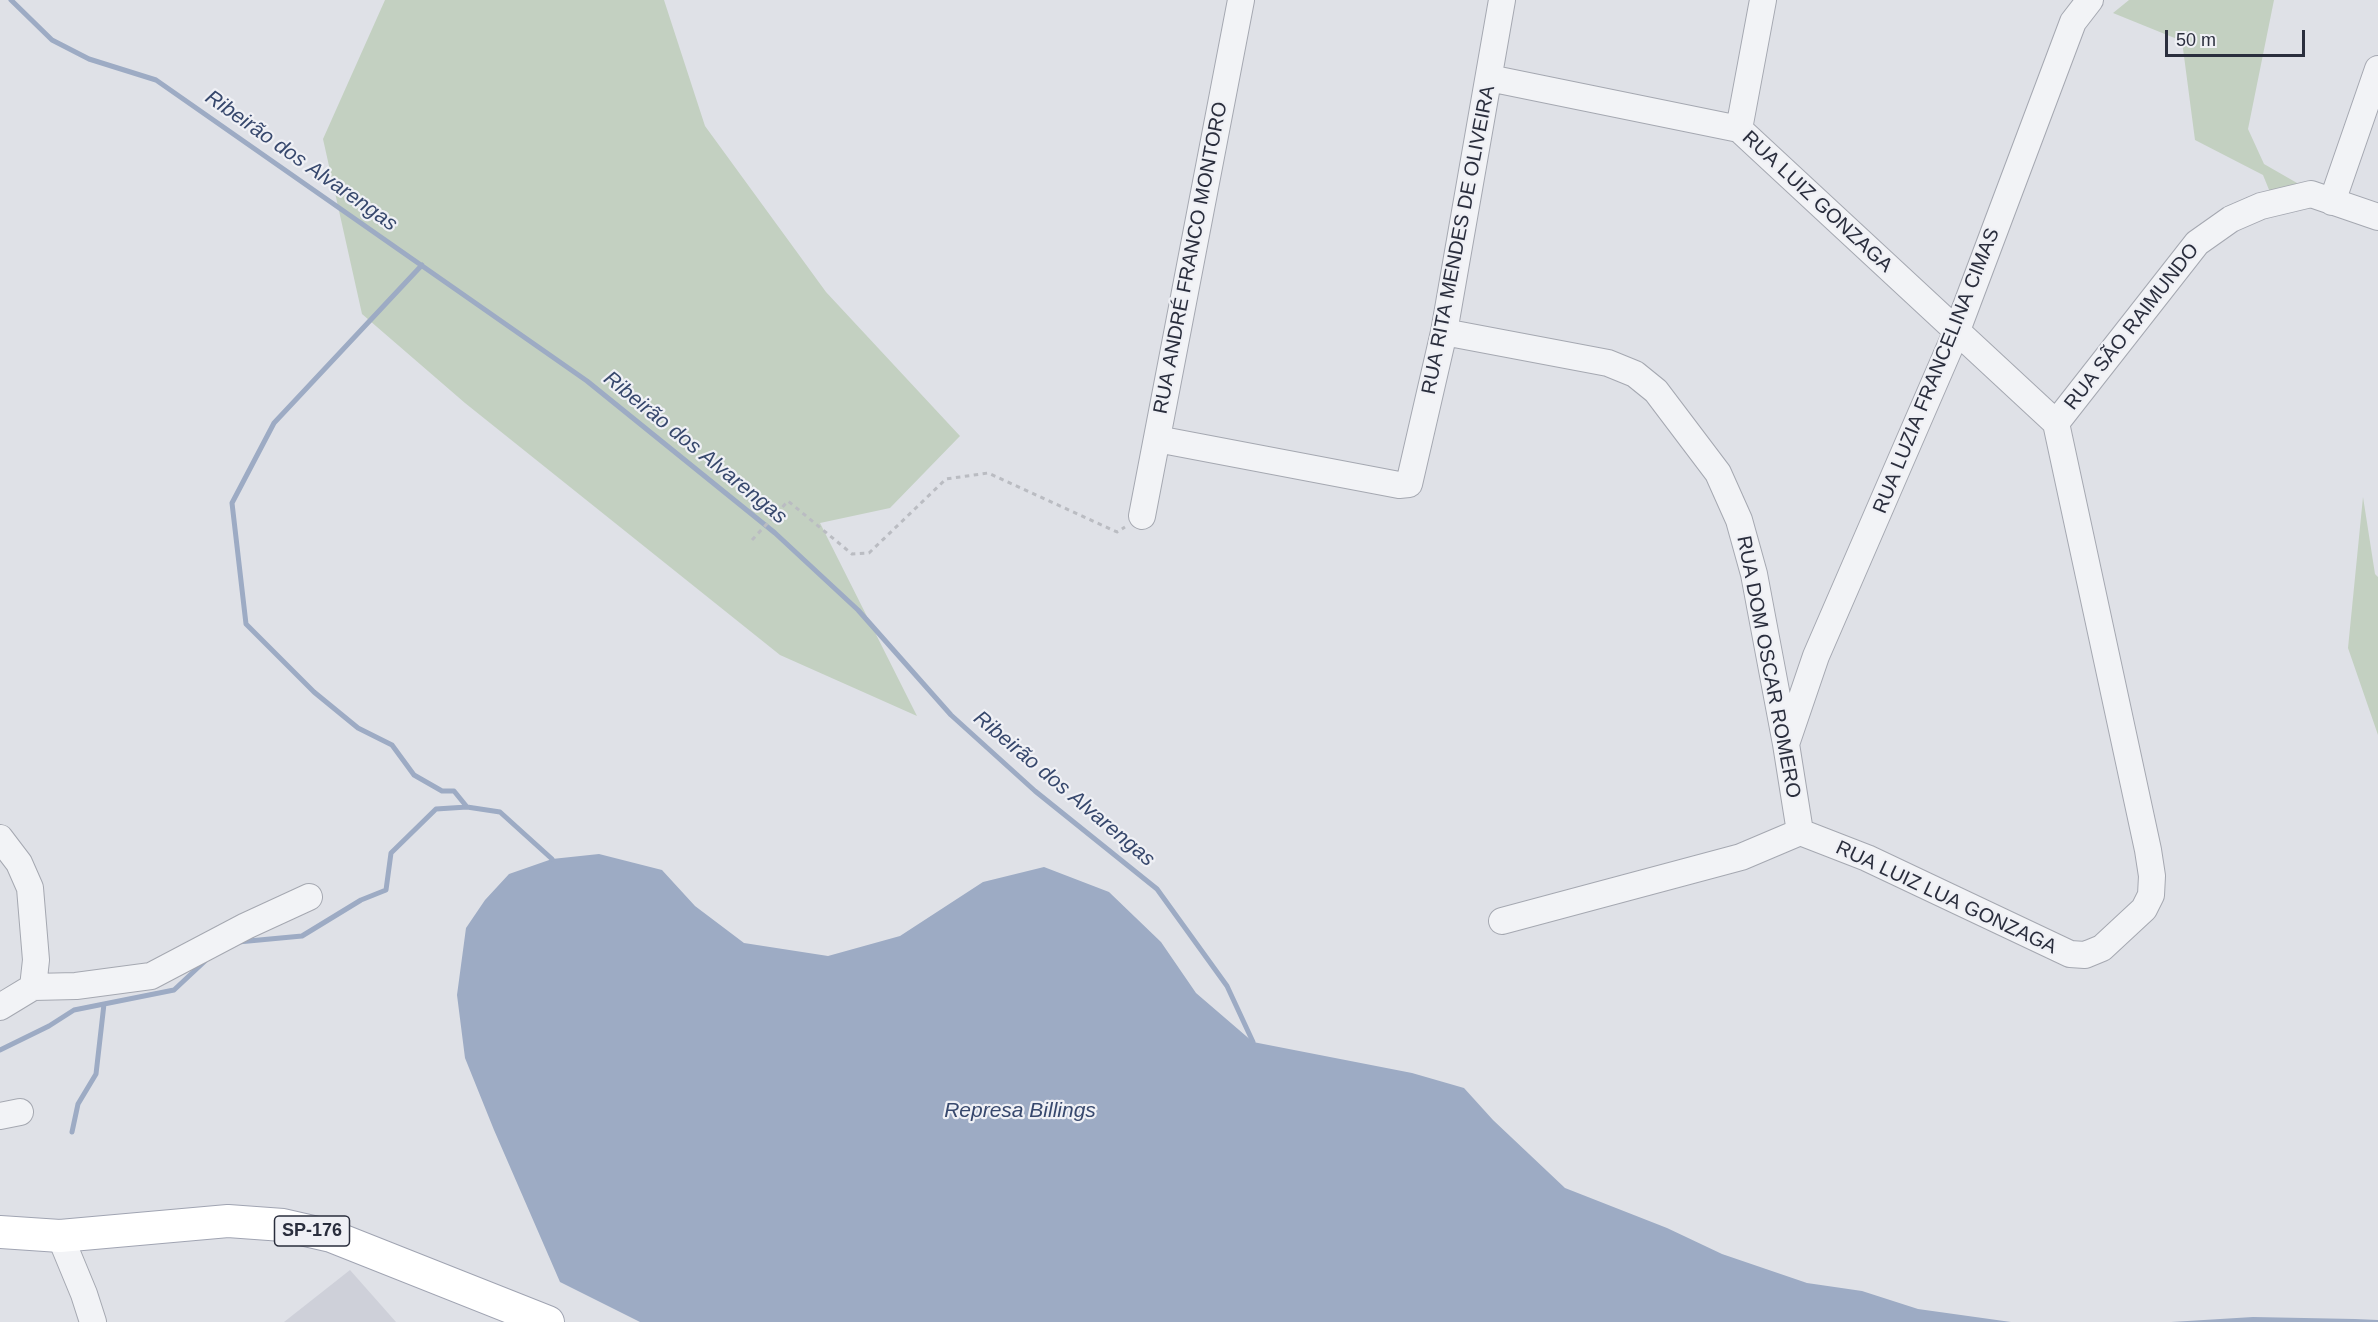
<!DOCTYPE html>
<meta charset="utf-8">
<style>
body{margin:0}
#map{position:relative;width:2378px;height:1322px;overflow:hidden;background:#dfe1e7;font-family:Arial,sans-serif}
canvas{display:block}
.scale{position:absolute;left:2165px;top:30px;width:140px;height:27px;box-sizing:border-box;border:3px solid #2a2e3d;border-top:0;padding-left:8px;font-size:18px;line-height:21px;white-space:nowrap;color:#2a2e3d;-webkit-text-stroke:4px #eff0f5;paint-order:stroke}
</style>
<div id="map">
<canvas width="2378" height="1322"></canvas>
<div class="scale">50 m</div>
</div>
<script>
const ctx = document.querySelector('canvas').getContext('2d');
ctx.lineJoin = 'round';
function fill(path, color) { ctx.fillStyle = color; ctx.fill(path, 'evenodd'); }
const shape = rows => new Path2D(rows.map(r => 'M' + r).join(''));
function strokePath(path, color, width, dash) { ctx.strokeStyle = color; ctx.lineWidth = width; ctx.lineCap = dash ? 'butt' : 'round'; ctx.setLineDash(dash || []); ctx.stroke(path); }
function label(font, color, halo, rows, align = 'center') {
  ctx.font = font + ' Arial,sans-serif'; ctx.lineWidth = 4.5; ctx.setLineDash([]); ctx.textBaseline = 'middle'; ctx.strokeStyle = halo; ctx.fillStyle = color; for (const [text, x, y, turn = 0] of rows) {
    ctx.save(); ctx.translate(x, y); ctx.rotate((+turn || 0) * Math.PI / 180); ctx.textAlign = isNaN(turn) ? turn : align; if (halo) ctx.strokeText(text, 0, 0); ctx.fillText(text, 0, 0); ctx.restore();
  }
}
fill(shape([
 [350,1270,396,1322,284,1322]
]), '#ced0d9');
fill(shape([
 [385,0,664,0,705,126,826,292,960,436,890,508,820,523,917,716,780,655,465,403,362,314,323,139],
 [2129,0,2274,0,2248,129,2264,164,2304,187,2274,202,2263,175,2195,140,2182,41,2113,13],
 [2363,497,2375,574,2378,577,2378,735,2348,648]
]), '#c3d0c1');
fill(shape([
 [599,854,662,870,695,906,744,943,828,956,900,936,983,882,1044,867,1109,892,1161,942,1196,993,1253,1042,1412,1073,1464,1088,1493,1120,1565,1188,1667,1228,1722,1254,1807,1283,1862,1291,1918,1309,2011,1322,640,1322,560,1282,494,1130,465,1058,457,995,466,928,485,900,509,874,552,859],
 [2253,1317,2355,1319,2378,1320,2378,1322,2171,1322]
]), '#9dabc4');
strokePath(shape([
 [11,0,52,40,89,59,156,80,587,381,775,533,858,610,951,715,1035,791,1157,889,1227,986,1253,1042],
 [422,265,274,423,232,503,246,624,314,692,358,728,392,745,414,775,442,791,454,791,467,807,500,812,552,859],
 [238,942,302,936,361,900,386,890,391,853,436,809,467,807],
 [0,1050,49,1026,74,1010,174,990,205,961],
 [72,1132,78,1104,96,1074,104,1004]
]), '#9dabc4', 5);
const minor = shape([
 [1489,78,1739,129,2056,423],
 [1739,129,1763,0],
 [2332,202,2378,69],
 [1444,332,1608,363,1635,374,1656,391,1718,473,1739,520,1754,574,1786,744,1800,832],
 [2056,423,2197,243,2231,219,2261,206,2311,194,2378,217],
 [1157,439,1399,485,1409,484,1444,332,1502,0],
 [1142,516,1241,0],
 [1786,744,1816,656,1956,333,2073,22,2090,0],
 [0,838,19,863,30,888,36,960,33,987,0,1007],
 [1502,921,1741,857,1800,832,1867,858,2070,954,2085,955,2102,948,2144,909,2151,895,2152,876,2148,850,2056,423],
 [33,987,76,986,151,976,246,926,309,897],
 [0,1116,20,1112],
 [60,1236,84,1294,93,1322]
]);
const major = shape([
 [0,1232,60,1236,228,1221,283,1225,331,1236,548,1322]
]);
strokePath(minor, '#a5a8b1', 28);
strokePath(major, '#a0a4b2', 34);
strokePath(shape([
 [752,540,788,501,852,554,869,553,946,479,988,473,1117,532,1125,527]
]), '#babcc2', 3, [4.5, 4.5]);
strokePath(minor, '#f2f3f6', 26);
strokePath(major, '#fff', 32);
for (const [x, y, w] of [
 [312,1231,75]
]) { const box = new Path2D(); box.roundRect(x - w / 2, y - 15, w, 30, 4.5); ctx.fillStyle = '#eff0f5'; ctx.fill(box); strokePath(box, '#2a2e3d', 1.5); }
label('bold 18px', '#2a2e3d', null, [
 ["SP-176",312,1231]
]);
label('20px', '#2a2e3d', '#eff0f5', [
 ["RUA LUIZ GONZAGA",1817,202,43],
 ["RUA RITA MENDES DE OLIVEIRA",1459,240,-79],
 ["RUA ANDRÉ FRANCO MONTORO",1191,258,-79],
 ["RUA SÃO RAIMUNDO",2132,327,-52],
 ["RUA LUZIA FRANCELINA CIMAS",1937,371,-68],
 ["RUA DOM OSCAR ROMERO",1768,667,79],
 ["RUA LUIZ LUA GONZAGA",1946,898,25]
]);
label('italic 21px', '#37486d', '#eff0f5', [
 ["Ribeirão dos Alvarengas",301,161,35],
 ["Ribeirão dos Alvarengas",695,448,39],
 ["Ribeirão dos Alvarengas",1064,789,40],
 ["Represa Billings",1020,1111]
]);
</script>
